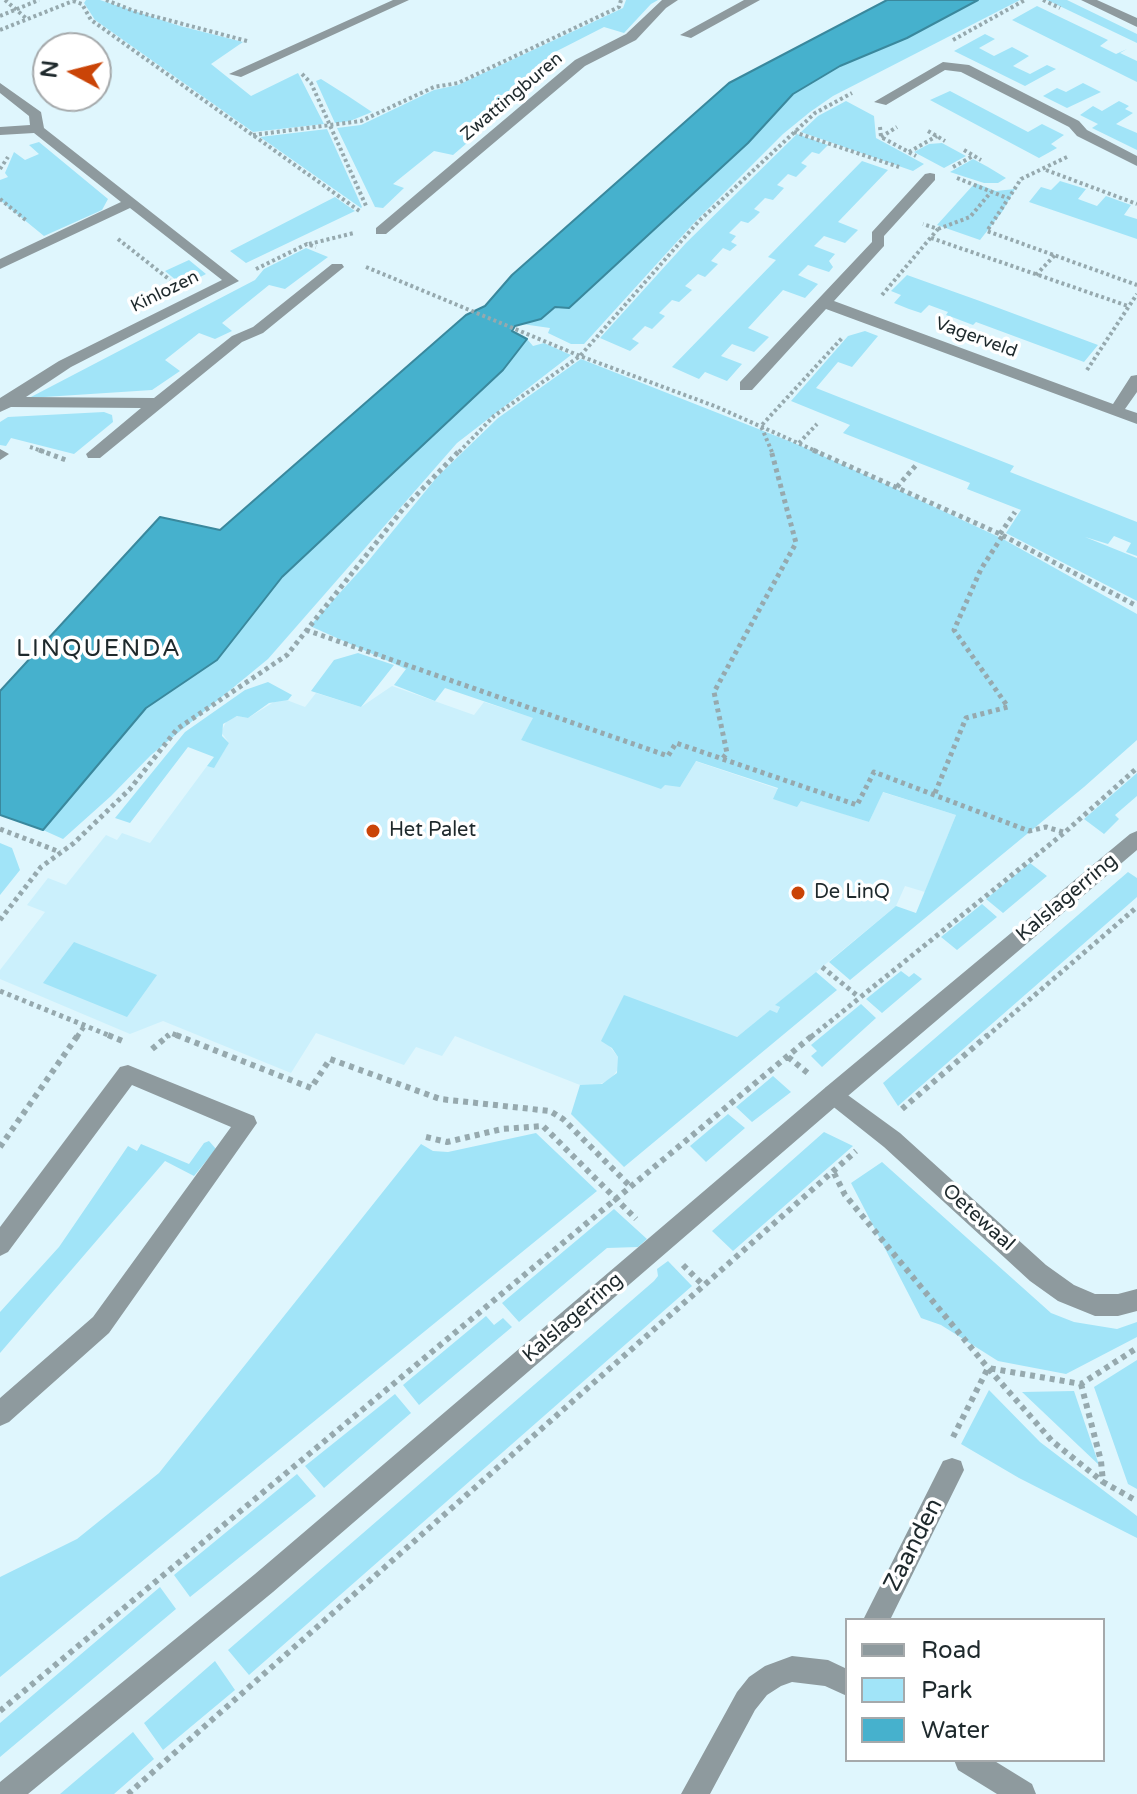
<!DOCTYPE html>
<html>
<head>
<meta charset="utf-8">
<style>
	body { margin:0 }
	#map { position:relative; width:1137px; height:1794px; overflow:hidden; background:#dff6fd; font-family:"Varela Round",sans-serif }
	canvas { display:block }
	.legend { position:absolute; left:845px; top:1618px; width:260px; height:144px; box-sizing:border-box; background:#fff; border:2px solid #a5a9ab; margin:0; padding:10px 14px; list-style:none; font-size:24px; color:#1e292c }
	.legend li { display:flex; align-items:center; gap:16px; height:40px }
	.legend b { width:40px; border:2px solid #a5a9ab }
	.north { position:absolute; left:32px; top:32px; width:80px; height:80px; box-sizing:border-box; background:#fff; border:2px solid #a5a9ab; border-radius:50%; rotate:277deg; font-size:22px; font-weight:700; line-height:32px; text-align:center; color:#1e292c }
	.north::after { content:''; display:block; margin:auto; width:28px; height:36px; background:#ca4407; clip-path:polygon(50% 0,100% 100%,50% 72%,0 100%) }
</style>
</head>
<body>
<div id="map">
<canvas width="1137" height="1794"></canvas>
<ul class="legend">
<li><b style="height:10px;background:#8e9a9e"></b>Road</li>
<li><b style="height:22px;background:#a1e4f8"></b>Park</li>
<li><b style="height:22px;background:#46b1cd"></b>Water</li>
</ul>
<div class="north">N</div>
</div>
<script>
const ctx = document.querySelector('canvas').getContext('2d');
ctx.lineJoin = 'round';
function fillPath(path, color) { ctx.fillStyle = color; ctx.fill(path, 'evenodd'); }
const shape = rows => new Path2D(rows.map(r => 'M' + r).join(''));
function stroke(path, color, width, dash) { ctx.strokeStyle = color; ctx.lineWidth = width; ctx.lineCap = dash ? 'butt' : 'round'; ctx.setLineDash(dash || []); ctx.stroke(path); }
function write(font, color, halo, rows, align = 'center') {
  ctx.font = font + ' "Varela Round",sans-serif'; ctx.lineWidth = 7; ctx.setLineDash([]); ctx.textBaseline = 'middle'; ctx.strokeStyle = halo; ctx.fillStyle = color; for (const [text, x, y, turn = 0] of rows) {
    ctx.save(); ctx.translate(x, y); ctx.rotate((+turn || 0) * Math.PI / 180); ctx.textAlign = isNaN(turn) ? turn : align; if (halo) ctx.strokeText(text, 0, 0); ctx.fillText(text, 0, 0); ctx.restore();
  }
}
fillPath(shape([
	[392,686,474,715,484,702,534,718,521,740,665,785,695,761,778,789,774,798,801,800,869,822,882,792,956,815,925,892,905,886,896,906,776,1005,780,1007,777,1013,769,1011,737,1037,607,1043,618,1057,618,1069,611,1079,596,1086,580,1085,455,1036,442,1056,416,1047,404,1065,316,1033,291,1073,163,1021,130,1034,0,979,0,970,45,912,27,905,48,878,66,885,106,835,117,840,122,833,150,843,207,766,214,767,229,743,221,732,227,720,238,716,248,718,277,700,284,699,305,707,316,693,361,707]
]), '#cbf0fc');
fillPath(shape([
	[86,0,100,0,180,26,243,42,211,64,251,96,298,73,324,124,253,132,95,20,84,3],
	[626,0,658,0,651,4,624,33,604,27,557,51,527,75,542,82,485,123,488,125,453,155,434,151,393,184,404,188,383,208,375,207,337,128,361,125,434,90,458,85,623,8],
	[978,0,1020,0,833,96,810,112,783,134,693,224,584,344,571,344,548,333,550,328,522,324,541,319,555,307,569,308,748,143,793,94,840,66,907,38],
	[1047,0,1067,0,1137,34,1137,43],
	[1037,6,1108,40,1100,46,1116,54,1127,49,1120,53,1137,61,1137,82,1012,20],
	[985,34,995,39,979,48,994,56,1012,47,1029,56,1013,66,1030,74,1047,65,1056,69,1025,86,954,51],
	[321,79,348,96,372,112,350,121,335,123,316,81],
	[1083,83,1101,92,1067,108,1043,96,1057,88,1066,92],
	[950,91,1028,132,1042,124,1064,135,1051,144,1057,148,1039,158,930,100],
	[846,101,874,116,876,138,924,164,913,171,801,132,818,116],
	[1119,101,1129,106,1125,109,1133,113,1116,124,1137,133,1137,150,1092,128,1098,124,1080,115,1093,106,1102,111],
	[327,129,362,207,361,208,260,137],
	[797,134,828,145,819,154,812,152,801,163,807,166,796,177,788,174,777,185,784,188,773,200,765,198,754,209,760,212,754,218,748,223,741,221,729,233,736,236,731,242,737,245,730,251,723,248,711,261,718,264,705,277,698,274,685,286,692,290,679,302,672,300,659,313,665,316,652,329,645,326,632,339,639,343,630,351,600,338,686,243],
	[39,142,108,199,102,210,44,236,0,200,0,180,8,177,5,173,14,152,25,160,39,154,29,145],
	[942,143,966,156,944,168,914,152,929,144],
	[973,159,988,167,1006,178,998,183,984,183,950,172],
	[862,161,888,170,838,222,858,230,845,243,824,236,814,246,835,254,829,261,833,267,829,272,808,265,798,275,818,284,805,298,783,290,748,328,769,337,754,352,732,344,721,356,742,364,727,381,705,372,699,379,672,367,776,260,768,257],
	[1060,181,1086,189,1078,199,1097,206,1106,196,1131,205,1124,215,1137,219,1137,239,1029,202,1041,187,1051,190],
	[975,183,996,191,1015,189,1002,212,980,240,937,225],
	[335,197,355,211,246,263,230,251],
	[306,248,328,257,285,289,269,285,222,323,232,331,215,339,199,333,165,360,180,371,152,390,29,398,255,280,264,269],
	[189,260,206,274,183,286,165,271],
	[907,275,977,300,1098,345,1084,362,976,322,973,325,952,317,946,315,948,312,929,305,921,313,909,309,894,303,901,295,891,291],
	[865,331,878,336,852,367,838,362,816,388,1014,466,1010,472,1137,522,1137,556,1126,552,1131,543,1114,536,1108,544,1085,537,1137,558,1137,601,1006,533,1021,510,967,489,970,483,843,433,850,425,791,401,848,336],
	[527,339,533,346,544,343,571,355,457,443,268,659,151,755,111,796,63,839,43,830,146,708,217,660,282,577,503,370],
	[581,359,799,445,896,489,1003,539,1137,614,1137,740,1084,787,850,980,829,962,896,906,916,913,956,815,883,792,869,822,801,801,797,807,773,799,778,788,696,761,680,787,665,785,661,789,521,740,533,718,445,688,435,701,394,685,406,669,310,626,365,565,437,477,498,418],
	[104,412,112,415,113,422,74,454,11,438,6,446,0,445,0,422,8,417],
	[358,653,394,665,361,707,311,691,334,660],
	[268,682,292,695,288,700,269,703,248,718,237,716,223,724,222,736,229,743,214,768,207,766,214,757,188,747,130,823,115,818,185,732,245,690],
	[1137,773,1137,796,1115,815,1119,819,1104,834,1084,819],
	[0,843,12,848,20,870,0,895],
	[1030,863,1047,876,1003,913,986,899],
	[1128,872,1137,878,1137,897,898,1106,883,1083],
	[982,904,997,917,957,950,941,937],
	[74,942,157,975,127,1017,43,983],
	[901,971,909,977,914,973,922,979,882,1013,866,999],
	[816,972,837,990,624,1167,571,1114,580,1085,602,1084,617,1073,618,1057,612,1048,601,1041,624,995,737,1037,770,1010,777,1013,780,1007,775,1005],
	[861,1004,876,1018,822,1067,811,1056,817,1051,811,1045],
	[773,1076,791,1092,752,1122,736,1107],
	[728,1114,745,1128,706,1162,690,1146],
	[824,1132,853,1146,733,1251,712,1231],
	[536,1133,597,1191,0,1677,0,1577,77,1539,159,1473,421,1144,433,1151,448,1152],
	[209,1141,216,1149,194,1176,165,1161,0,1353,0,1312,59,1247,128,1146,137,1151,141,1144,189,1164,204,1143],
	[882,1162,1051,1313,1074,1322,1117,1329,1137,1322,1137,1337,1066,1374,998,1361,941,1325,921,1318,851,1183],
	[614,1209,647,1239,638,1247,607,1248,519,1322,502,1303],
	[668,1261,692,1286,249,1675,228,1650,654,1281,658,1276,657,1269],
	[486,1316,494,1325,503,1318,512,1327,419,1405,403,1385],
	[1137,1360,1137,1489,1128,1484,1094,1387],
	[989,1390,1040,1442,1137,1516,1137,1538,1019,1478,961,1444],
	[1074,1391,1099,1465,1022,1392],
	[395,1394,411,1413,324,1488,305,1466],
	[297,1474,316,1496,190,1597,174,1575],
	[160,1587,176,1609,0,1757,0,1723],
	[215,1661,235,1690,163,1750,144,1723],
	[133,1732,154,1759,114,1794,60,1794]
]), '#a1e4f8');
const water = shape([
	[887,0,978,0,907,38,840,66,793,94,748,143,569,308,555,307,541,319,515,326,512,331,527,339,503,370,282,577,217,660,146,708,43,830,0,815,0,691,160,517,220,530,466,315,485,306,512,275,729,83,887,0]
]);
fillPath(water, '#46b1cd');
stroke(water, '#3a889d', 2);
stroke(shape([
	[5,0,27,19],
	[106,0,134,11,247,41],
	[1043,0,1060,8],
	[73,1,82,4,91,20,361,212],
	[0,16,39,0],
	[0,30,73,1],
	[953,40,1025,0],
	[302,74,311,83,367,208],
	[880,127,881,137,916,156],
	[928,131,945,141],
	[794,132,899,167],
	[253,135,361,121,434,87,458,83,619,7,621,0],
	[881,137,897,127],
	[964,150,981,160],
	[909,152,937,136],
	[1067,157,1021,179,987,231,1137,285],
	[953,167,973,156],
	[0,169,8,157],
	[1046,170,1137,204],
	[957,178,1007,198],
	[0,199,27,221],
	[938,229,970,217,991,192],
	[931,238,1128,306],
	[118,239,170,280],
	[309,244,354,233],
	[366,267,580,356,717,407,818,452],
	[256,269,307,244,316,247],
	[1036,275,1055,255],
	[882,295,938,229,923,224],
	[1087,370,1137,294],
	[799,443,817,424],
	[30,447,45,452],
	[459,452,494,416,580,356,699,221,815,113,852,93],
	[772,452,761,426,842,338]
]), '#96a9ae', 4, [3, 3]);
stroke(shape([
	[39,450,66,460],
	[813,450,1000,534,1137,606],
	[897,487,917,464],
	[1000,534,1015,512],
	[306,630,668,756,676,743,857,805,874,772,1029,831,1046,827,1063,832],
	[723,758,727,753,714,692,796,543,771,450],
	[935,793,966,718,1008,707,954,630,981,569,1003,535],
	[0,829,60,852],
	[0,920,41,867,74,843,130,789,177,729,287,655,403,509,460,450],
	[822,967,859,997],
	[0,991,113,1037],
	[77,1037,85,1025],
	[166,1037,171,1033,181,1037],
	[811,1037,1064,833,1137,768],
	[986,1037,1137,907]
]), '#96a9ae', 5, [4, 4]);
stroke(shape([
	[108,1035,125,1042],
	[176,1035,311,1088,330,1059,440,1099,550,1111,563,1119,630,1186],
	[152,1049,169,1035],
	[788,1057,809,1074],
	[902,1109,988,1035],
	[426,1137,447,1142,502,1129,543,1126,636,1219],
	[0,1147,78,1035],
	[834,1173,845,1195,988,1368,1052,1441,1103,1482],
	[683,1265,704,1286],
	[1081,1384,1101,1461,1103,1482,1137,1501],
	[953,1437,988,1368,1081,1384,1137,1348],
	[0,1711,813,1035],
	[128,1794,856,1151]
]), '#96a9ae', 6, [5, 5]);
fillPath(shape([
	[393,0,409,0,241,77,229,74,393,0],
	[662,0,678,0,666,8,636,40,585,66,386,234,376,234,376,228,575,60,626,34,662,0],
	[744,0,760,0,691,38,680,35,744,0],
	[943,62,969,65,1079,121,1087,130,1137,156,1137,166,1077,136,1069,127,961,72,945,70,886,105,874,102,943,62],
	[0,83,41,112,44,128,239,281,71,367,26,397,154,398,232,336,253,327,332,264,342,264,344,267,263,333,242,342,100,458,88,458,86,454,141,408,11,407,0,412,0,398,59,361,222,280,130,208,0,269,0,259,121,202,34,133,0,135,0,127,30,125,29,116,0,93,0,83],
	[930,173,935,174,935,180,884,236,884,246,834,301,1113,404,1131,376,1137,375,1137,392,1125,409,1137,413,1137,424,826,309,752,390,740,390,740,382,872,242,872,232,925,174,930,173],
	[0,449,9,454,0,460,0,449],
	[128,1065,254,1116,257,1123,109,1333,9,1422,0,1426,0,1398,93,1317,231,1127,132,1085,8,1252,0,1256,0,1227,120,1067,128,1065],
	[834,1085,900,1133,1046,1265,1074,1285,1095,1294,1118,1294,1137,1289,1137,1311,1118,1316,1095,1316,1058,1301,1030,1281,884,1147,826,1101,823,1094,826,1087,834,1085],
	[952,1458,961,1461,964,1470,890,1620,863,1620,943,1461,952,1458],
	[792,1656,828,1660,847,1669,847,1696,825,1686,792,1682,781,1686,767,1695,755,1710,710,1794,681,1794,737,1692,749,1677,765,1666,792,1656],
	[954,1760,993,1760,1032,1784,1036,1794,997,1794,958,1770,954,1760]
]), '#8e9a9e');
fillPath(shape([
	[1081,0,1097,0,1137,18,1137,27,1081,0],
	[1137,831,1137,850,842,1101,273,1592,28,1794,0,1794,0,1782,255,1574,826,1087,1130,834,1137,831]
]), '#8e9a9e');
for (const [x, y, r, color] of [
	[373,831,8,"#ca4407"],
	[798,893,8,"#ca4407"]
]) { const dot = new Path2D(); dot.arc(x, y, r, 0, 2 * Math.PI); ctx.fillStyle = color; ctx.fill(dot); stroke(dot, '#fff', 3); }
write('18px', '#1e292c', '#fff', [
	["Zwattingburen",512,97,-40],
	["Kinlozen",165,292,-26],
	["Vagerveld",976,338,20]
]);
write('20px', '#1e292c', '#fff', [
	["Het Palet",389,831],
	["De LinQ",814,893]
], 'left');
write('20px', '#1e292c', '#fff', [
	["Kalslagerring",1067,898,-40],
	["Oetewaal",978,1218,42],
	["Kalslagerring",573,1318,-41]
]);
ctx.letterSpacing = '2px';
write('24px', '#1e292c', '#fff', [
	["LINQUENDA",99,650]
]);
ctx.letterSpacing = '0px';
write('24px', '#1e292c', '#fff', [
	["Zaanden",914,1545,-63]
]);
</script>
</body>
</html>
